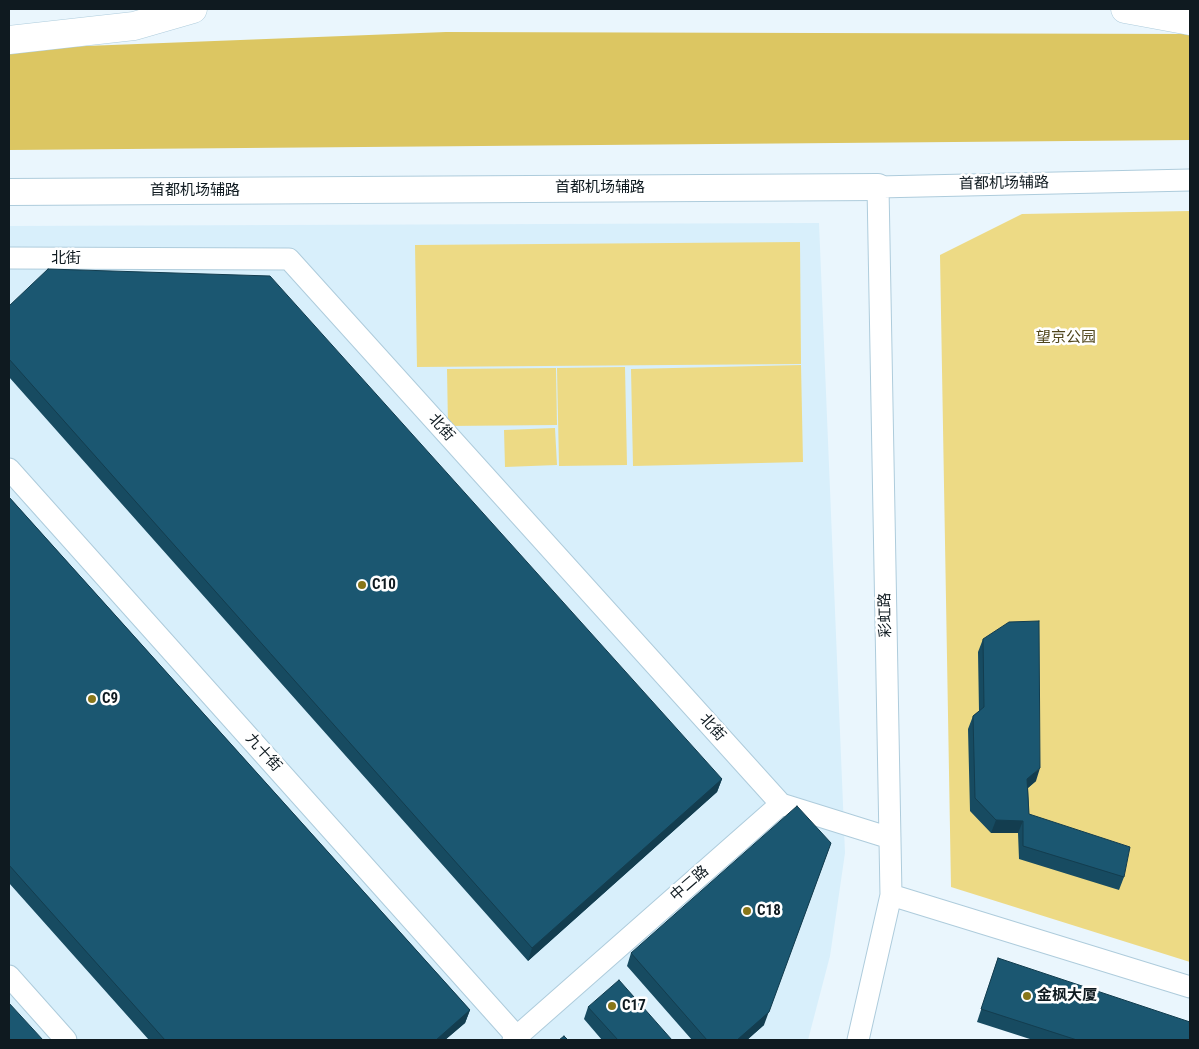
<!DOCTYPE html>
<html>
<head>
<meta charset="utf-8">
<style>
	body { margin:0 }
	#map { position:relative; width:1199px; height:1049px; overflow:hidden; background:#eaf6fd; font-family:"Roboto Condensed",sans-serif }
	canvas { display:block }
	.frame { position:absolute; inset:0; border:10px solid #0f1a20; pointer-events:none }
</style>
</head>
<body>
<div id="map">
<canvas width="1199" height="1049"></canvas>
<div class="frame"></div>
</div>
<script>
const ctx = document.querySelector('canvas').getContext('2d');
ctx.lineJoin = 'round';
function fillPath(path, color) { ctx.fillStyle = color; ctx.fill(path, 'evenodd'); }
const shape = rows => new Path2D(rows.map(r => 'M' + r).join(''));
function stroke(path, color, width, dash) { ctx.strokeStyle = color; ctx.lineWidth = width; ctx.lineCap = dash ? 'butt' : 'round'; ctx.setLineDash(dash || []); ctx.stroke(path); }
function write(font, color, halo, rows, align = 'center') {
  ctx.font = font + ' "Roboto Condensed","Noto Sans SC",sans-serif'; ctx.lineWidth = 5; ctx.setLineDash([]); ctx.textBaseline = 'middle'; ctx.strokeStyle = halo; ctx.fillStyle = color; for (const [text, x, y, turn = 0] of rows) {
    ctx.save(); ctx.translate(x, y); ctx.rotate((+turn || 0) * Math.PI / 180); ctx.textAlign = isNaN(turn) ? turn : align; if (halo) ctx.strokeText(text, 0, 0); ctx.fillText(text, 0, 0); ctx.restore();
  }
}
fillPath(shape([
	[819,223,845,853,830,956,808,1040,9,1040,9,226]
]), '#d8effb');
fillPath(shape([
	[1190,211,1190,962,951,887,940,255,1022,214],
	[800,242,801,364,417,367,415,245],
	[801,365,803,462,633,466,631,369],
	[625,367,627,465,559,466,557,368],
	[556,368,557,425,448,426,447,369],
	[555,428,557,465,505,467,504,430]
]), '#edda85');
fillPath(shape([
	[446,32,1190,34,1190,140,9,150,9,49]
]), '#dcc662');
const minor = shape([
	[9,258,289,259,781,804],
	[9,469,517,1037],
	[891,895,1190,987],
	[9,976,66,1040],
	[513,1040,781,804,890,838],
	[858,1040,891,895,878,187,1190,180]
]);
const major = shape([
	[9,192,878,187]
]);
const highway = shape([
	[1125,9,1190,21],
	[9,40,134,26,193,9]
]);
stroke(minor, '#aeccdc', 23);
stroke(major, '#aeccdc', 28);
stroke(highway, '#aeccdc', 29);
stroke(minor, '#fff', 21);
stroke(major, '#fff', 26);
stroke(highway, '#fff', 28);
fillPath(shape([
	[9,306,722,779,717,792,528,961,9,377],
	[9,497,470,1010,465,1023,445,1040,149,1040,9,883],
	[983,639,1036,781,1028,788,1029,814,1124,877,1119,890,1019,859,1018,833,991,833,970,811,968,729,973,716,979,711,978,652],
	[631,953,764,1025,747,1040,692,1040,627,966],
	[998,958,1190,1040,1033,1040,977,1022],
	[588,1007,672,1040,602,1040,584,1019]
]), '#174b61');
fillPath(shape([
	[1040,768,1036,781,1023,792,1027,779],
	[722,779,717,792,528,961,532,948],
	[996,820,1023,821,1018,833,991,833],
	[831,843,764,1025,747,1040,737,1040],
	[470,1010,465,1023,445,1040,436,1040]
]), '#133d4f');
const building = shape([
	[48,269,270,276,722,779,532,948,9,359,9,306,48,269],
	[9,497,470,1010,436,1040,165,1040,9,865,9,497],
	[1039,621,1040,768,1027,779,1029,814,1130,847,1124,877,1023,846,1023,821,996,820,975,798,973,716,984,707,983,639,1009,622,1039,621],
	[797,806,831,843,769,1012,737,1040,707,1040,631,953,797,806],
	[998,958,1190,1022,1190,1040,1077,1040,981,1009,998,958],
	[619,980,672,1040,618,1040,588,1007,619,980],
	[9,1003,43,1040,9,1040,9,1003],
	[564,1036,568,1040,559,1040,564,1036]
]);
fillPath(building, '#1b5771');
stroke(building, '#133d4f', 1);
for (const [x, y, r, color] of [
	[362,585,5,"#887619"],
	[92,699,5,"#887619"],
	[747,911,5,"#887619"],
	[1027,996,5,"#887619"],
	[612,1006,5,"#887619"]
]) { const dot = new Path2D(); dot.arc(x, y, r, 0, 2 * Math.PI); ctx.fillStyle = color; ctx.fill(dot); stroke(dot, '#fff', 2); }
write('15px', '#0f1a20', '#fff', [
	["首都机场辅路",1004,184,-1],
	["首都机场辅路",600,188],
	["首都机场辅路",195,191],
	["北街",66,259],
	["北街",441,428,48],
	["彩虹路",886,615,-91],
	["北街",712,728,48],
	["九十街",263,753,48],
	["中二路",690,884,-41]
]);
write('15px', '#4f451b', '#fff', [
	["望京公园",1066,338]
]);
write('bold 15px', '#0f1a20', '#fff', [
	["C10",372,585],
	["C9",102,699],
	["C18",757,911],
	["金枫大厦",1037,996],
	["C17",622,1006]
], 'left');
</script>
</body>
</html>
